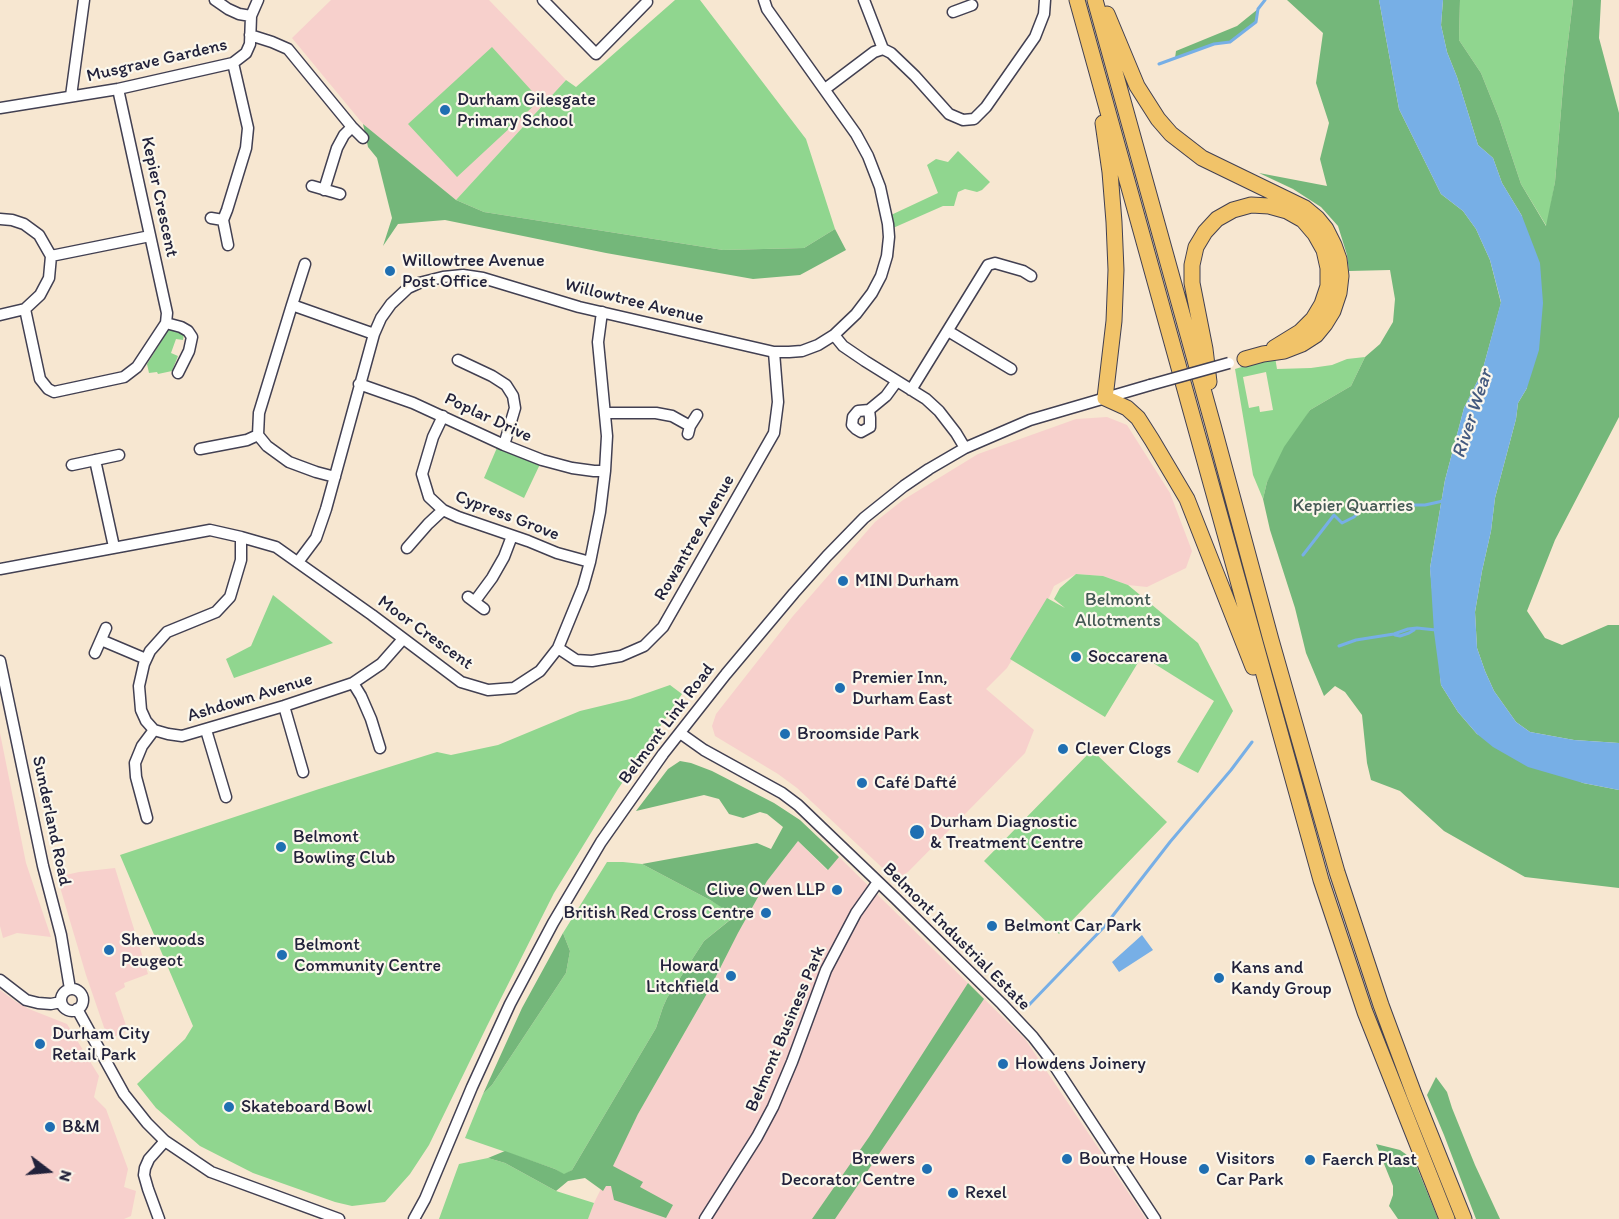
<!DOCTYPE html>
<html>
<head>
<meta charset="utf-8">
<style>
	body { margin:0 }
	#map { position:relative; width:1619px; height:1219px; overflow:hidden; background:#f7e7d1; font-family:Itim,sans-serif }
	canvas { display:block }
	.north { position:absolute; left:18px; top:1141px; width:60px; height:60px; -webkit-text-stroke:4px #fbf7ec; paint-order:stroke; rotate:106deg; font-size:16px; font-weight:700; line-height:24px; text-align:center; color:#22223b }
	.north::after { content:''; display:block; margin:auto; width:21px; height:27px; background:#22223b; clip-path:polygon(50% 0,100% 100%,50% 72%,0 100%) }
</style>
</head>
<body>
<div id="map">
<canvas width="1619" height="1219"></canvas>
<div class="north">N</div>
</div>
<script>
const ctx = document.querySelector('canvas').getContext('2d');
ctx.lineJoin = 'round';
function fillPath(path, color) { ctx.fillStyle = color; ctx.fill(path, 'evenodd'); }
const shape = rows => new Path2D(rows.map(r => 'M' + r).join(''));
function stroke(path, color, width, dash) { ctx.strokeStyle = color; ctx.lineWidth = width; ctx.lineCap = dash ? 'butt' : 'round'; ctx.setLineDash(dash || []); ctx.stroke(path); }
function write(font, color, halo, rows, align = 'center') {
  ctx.font = font + ' Itim,sans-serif'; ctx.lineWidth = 4.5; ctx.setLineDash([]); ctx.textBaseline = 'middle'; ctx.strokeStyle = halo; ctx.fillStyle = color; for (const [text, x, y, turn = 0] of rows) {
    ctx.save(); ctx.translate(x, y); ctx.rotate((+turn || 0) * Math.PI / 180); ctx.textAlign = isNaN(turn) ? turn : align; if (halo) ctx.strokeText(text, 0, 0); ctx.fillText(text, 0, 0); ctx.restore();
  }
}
fillPath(shape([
	[331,0,489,0,566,80,456,200,363,124,292,38],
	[1107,417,1127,425,1170,493,1192,551,1186,568,1147,587,1128,585,1103,576,1076,574,1054,586,1048,600,1007,668,986,689,1034,730,1025,753,908,872,901,876,890,875,797,788,778,774,715,736,712,726,716,714,793,616,875,522,903,500,978,454,1076,419],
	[0,733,26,863,51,937,17,933,3,938,0,926],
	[798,841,827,870,839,857,1025,1039,1146,1219,588,1219,594,1203,638,1114,709,990,738,933,767,881],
	[115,868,148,974,124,983,125,987,115,993,128,1031,108,1039,86,975,57,877,79,872],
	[0,990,15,1001,29,1009,67,1024,99,1076,94,1097,106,1109,128,1169,124,1187,136,1191,131,1216,124,1219,0,1219]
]), '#f7d0cc');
fillPath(shape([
	[675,0,700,0,806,139,835,229,804,248,723,250,484,212,456,200,566,80,576,87],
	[1460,0,1573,0,1564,75,1555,182,1547,227,1521,184,1499,118,1481,73,1459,40],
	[492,47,540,100,457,177,408,124],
	[958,151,990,182,982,190,977,192,965,189,958,192,954,206,943,206,893,228,891,215,938,193,927,165,936,159,948,162],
	[169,329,181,330,184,334,183,340,176,339,171,353,178,356,172,371,158,374,157,372,149,373,147,364],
	[1275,357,1277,369,1311,368,1332,365,1347,359,1365,357,1351,386,1310,410,1267,482,1263,499,1253,475,1235,369],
	[1266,372,1273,410,1260,412,1259,406,1249,408,1243,377],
	[499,443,542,460,524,498,484,478],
	[1076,574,1103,576,1128,585,1198,643,1233,711,1198,773,1177,762,1214,701,1142,656,1105,717,1010,659,1047,598,1065,608,1054,599,1060,588],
	[273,595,333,643,234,678,226,659,251,646],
	[670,685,682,694,618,789,554,893,487,1026,429,1145,410,1174,385,1202,352,1206,335,1202,253,1173,200,1146,156,1108,137,1084,185,1039,193,1026,120,855,319,789,437,752,451,755,498,745,580,711,630,699],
	[1092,750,1167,822,1059,934,984,861],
	[607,862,623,862,642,864,710,900,736,915,704,941,667,998,663,1007,656,1028,572,1170,564,1175,555,1169,465,1138,483,1094,492,1085,566,973,570,951,563,933],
	[488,1158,505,1163,556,1191,594,1203,588,1219,439,1219,459,1164]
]), '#90d68f');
fillPath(shape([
	[1287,0,1379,0,1399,109,1441,194,1463,211,1476,229,1490,260,1501,303,1482,372,1464,408,1445,480,1430,568,1441,685,1458,712,1477,734,1583,783,1619,790,1619,888,1525,877,1444,831,1400,791,1371,780,1367,763,1362,715,1345,692,1335,686,1324,696,1306,653,1295,608,1270,530,1263,499,1267,482,1284,447,1310,410,1351,386,1365,357,1380,344,1393,322,1395,299,1390,270,1349,271,1347,255,1338,226,1321,207,1293,189,1259,173,1327,186,1320,159,1329,123,1316,83,1323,33],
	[1443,0,1460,0,1459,40,1481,73,1499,118,1521,184,1546,226,1555,182,1564,75,1573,0,1601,0,1599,38,1619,113,1619,417,1555,540,1527,611,1545,638,1562,645,1608,625,1619,625,1619,743,1574,740,1530,732,1516,722,1494,691,1485,671,1477,648,1475,612,1482,571,1491,531,1495,498,1516,419,1518,403,1527,388,1522,216,1502,183,1493,158,1478,145,1457,77,1447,52,1441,25],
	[1258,9,1256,22,1230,42,1214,44,1175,58,1176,51,1237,26],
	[363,124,456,200,484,212,723,250,804,248,835,229,846,250,800,275,753,279,606,253,445,220,398,224,383,246,392,218,377,158,368,147],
	[680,761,691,763,712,771,774,803,800,820,839,857,828,870,798,841,767,881,738,933,709,990,638,1114,613,1166,643,1182,640,1187,673,1205,666,1218,614,1200,611,1186,606,1186,603,1191,585,1178,568,1181,556,1191,505,1163,488,1158,505,1151,555,1169,564,1174,572,1170,656,1028,663,1007,667,998,704,941,735,916,710,900,642,864,757,843,771,849,783,827,767,814,760,812,743,818,729,814,719,799,704,795,636,811,668,769],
	[563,933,570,951,566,973,492,1085,483,1094,522,1008],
	[968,983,984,999,835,1219,812,1219,869,1137],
	[1436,1077,1447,1092,1452,1108,1475,1165,1500,1219,1476,1219,1444,1135,1427,1095],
	[1376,1144,1400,1150,1414,1160,1438,1219,1398,1219,1389,1206,1393,1195,1393,1186]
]), '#74b77a');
fillPath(shape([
	[1379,0,1443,0,1441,25,1447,52,1457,77,1478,145,1493,158,1502,183,1522,216,1540,263,1543,303,1539,350,1527,388,1518,403,1516,419,1495,498,1491,531,1482,571,1475,612,1477,648,1485,671,1494,691,1516,722,1530,732,1574,740,1619,743,1619,790,1583,783,1528,767,1493,747,1477,734,1458,712,1441,685,1434,632,1430,568,1445,480,1464,408,1482,372,1501,302,1490,260,1476,229,1463,211,1441,194,1399,109],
	[1142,935,1153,950,1119,972,1112,962]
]), '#77afe6');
stroke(shape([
	[1159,64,1214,44,1230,42,1256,22,1258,9,1265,0],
	[1383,505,1425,505,1443,501],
	[1303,555,1334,515,1342,523,1354,517,1361,510,1366,508],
	[1395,635,1400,636,1409,633,1414,630],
	[1339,646,1356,640,1394,634,1408,629,1417,628,1436,630],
	[1028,1006,1104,927,1170,842,1231,770,1252,742]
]), '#77afe6', 3);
const minor = shape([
	[215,0,228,9,239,14,251,16],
	[543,0,596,54,647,2],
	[864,0,883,49],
	[953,12,972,5],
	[250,35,272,42,288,49,352,127,363,138],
	[825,89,874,52,883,49,891,53,915,76,949,114,963,120,974,119,986,107,1035,37,1044,14,1045,0],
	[71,96,84,0],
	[0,108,118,89,233,63,246,53,250,44,251,16,258,0],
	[312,186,340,194],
	[324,190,337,148,344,135,352,127],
	[211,218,223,220,227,210,246,148,248,128,233,63],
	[0,219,12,220,24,224,39,235,51,256,49,278,40,295,25,309,0,315],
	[223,220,228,245],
	[51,256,150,236],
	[292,305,305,264],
	[25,309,40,379,48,389,54,392,124,377,137,367,166,323,167,313,118,89],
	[166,323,181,327,188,331,192,337,189,351,178,373],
	[948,331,1011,369],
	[834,335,843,346,865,361,926,399,939,411,956,433,965,448],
	[458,360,492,376,506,385,513,396,515,408,504,445],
	[359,384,413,403,504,445,542,460,572,468,594,471,605,471],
	[911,390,988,265,995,263,1023,271,1031,276],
	[869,410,870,418,870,427,861,432,856,429,852,425,853,417,858,411,869,410,886,396,897,381],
	[606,413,656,413,672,416,690,426],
	[443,416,433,437,422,474,429,497,443,510,458,517,528,541,557,553,590,562],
	[688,434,690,426,697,415],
	[200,449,247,440,258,435],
	[95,460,114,547],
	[72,465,119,455],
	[335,477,316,472,289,462,267,446,258,435,259,413,292,305,374,334],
	[241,537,241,560,230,597,216,612,167,632,150,651,144,664,139,686,141,710,146,721,154,730,168,734,182,736,284,706,353,683,381,664,403,639],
	[407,548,428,524,443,510],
	[298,562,316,538,326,509,374,334,381,318,391,304,408,288,419,283,443,277,463,275,483,278,579,307,774,352,789,352,802,351,818,345,834,335,856,314,872,293,881,276,887,256,889,237,888,224,880,187,868,156,856,134,767,9,764,0],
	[0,569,210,530,241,537,276,547,372,615,461,682,488,690,514,688,540,671,558,648,583,587,590,562,600,512,605,471,607,436,598,342,602,312],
	[468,597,484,609],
	[475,601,492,578,504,557,512,536],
	[101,640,146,659],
	[558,648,576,660,592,661,621,656,644,646,663,627,774,433,778,402,774,352],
	[95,653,106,628],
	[0,661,43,866,61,935,70,989],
	[353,683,361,696,371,719,380,748],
	[284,706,303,772],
	[206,730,226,797],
	[680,733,704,750,782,793,798,805,895,898,1002,1004,1033,1037,1050,1059,1155,1219],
	[147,818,136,777,135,763,142,746,154,730],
	[0,980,26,1000,38,1003,51,1004,61,1002],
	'61 1000a11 11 0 1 1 22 0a11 11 0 1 1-22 0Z',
	[77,1009,124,1094,147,1123,165,1141,211,1172,339,1219],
	[159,1219,148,1189,144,1175,145,1168,149,1159,165,1141],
	[414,1219,425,1199,472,1087,510,1004,553,923,601,842,663,754,726,674,794,593,827,556,864,518,904,486,929,469,965,448,1030,420,1150,385],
	[705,1219,757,1137,773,1107,792,1062,826,970,856,913,878,882]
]);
const highway = shape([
	[1077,0,1321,880,1365,1012,1447,1219],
	[1095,0,1213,425,1271,640,1337,872,1381,1005,1414,1094,1464,1219],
	[1107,14,1137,86,1158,119,1171,134,1202,158,1305,208,1317,218,1326,229,1334,245,1339,259,1341,276,1339,293,1333,311,1325,324,1316,335,1302,344,1284,351,1263,354,1245,359],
	[1103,123,1110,172,1114,222,1116,270,1114,321,1105,398,1127,408,1138,418,1152,440,1187,499,1253,667],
	[1209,382,1205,349,1192,283,1192,265,1196,247,1205,232,1217,219,1233,210,1251,205,1269,206,1287,211,1303,220,1315,234,1324,250,1328,268,1328,286,1322,304,1313,319,1300,332,1274,348]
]);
stroke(minor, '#424052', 13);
stroke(highway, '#424052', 17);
stroke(minor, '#fff', 10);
stroke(highway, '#f1c369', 15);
const minorBridge = shape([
	[1150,385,1229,363]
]);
stroke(minorBridge, '#424052', 13, []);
stroke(minorBridge, '#fff', 10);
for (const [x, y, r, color] of [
	[445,110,6,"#1f6fb2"],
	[390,271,6,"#1f6fb2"],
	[843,581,6,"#1f6fb2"],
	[1076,657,6,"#1f6fb2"],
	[840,688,6,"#1f6fb2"],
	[785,734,6,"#1f6fb2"],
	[1063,749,6,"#1f6fb2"],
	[862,783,6,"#1f6fb2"],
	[917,832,8,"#1f6fb2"],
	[281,847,6,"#1f6fb2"],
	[837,890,6,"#1f6fb2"],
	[766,913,6,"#1f6fb2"],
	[992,926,6,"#1f6fb2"],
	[109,950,6,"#1f6fb2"],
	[282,955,6,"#1f6fb2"],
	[731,976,6,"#1f6fb2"],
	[1219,978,6,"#1f6fb2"],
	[40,1044,6,"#1f6fb2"],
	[1003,1064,6,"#1f6fb2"],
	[229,1107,6,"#1f6fb2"],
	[50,1127,6,"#1f6fb2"],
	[1067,1159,6,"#1f6fb2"],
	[1310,1160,6,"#1f6fb2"],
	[927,1169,6,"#1f6fb2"],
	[1204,1169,6,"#1f6fb2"],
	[953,1193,6,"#1f6fb2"]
]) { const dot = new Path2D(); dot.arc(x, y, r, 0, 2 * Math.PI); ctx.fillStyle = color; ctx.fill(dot); stroke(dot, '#fbf7ec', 2); }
write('18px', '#22223b', '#fbf7ec', [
	["Musgrave Gardens",157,61,-13],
	["Kepier Crescent",159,197,78],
	["Willowtree Avenue",634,302,14],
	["Poplar Drive",488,418,25],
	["Cypress Grove",507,516,21],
	["Rowantree Avenue",695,538,-60],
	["Moor Crescent",425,633,36],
	["Ashdown Avenue",250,698,-17],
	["Belmont Link Road",667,724,-53],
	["Sunderland Road",51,821,78],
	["Belmont Industrial Estate",956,937,45],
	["Belmont Business Park",786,1029,-67]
]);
write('18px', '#22223b', '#fbf7ec', [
	["Durham Gilesgate",457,100],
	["Primary School",457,121],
	["Willowtree Avenue",402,261],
	["Post Office",402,282],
	["MINI Durham",855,581],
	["Soccarena",1088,657],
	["Premier Inn,",852,678],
	["Durham East",852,699],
	["Broomside Park",797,734],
	["Clever Clogs",1075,749],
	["Café Dafté",874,783],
	["Durham Diagnostic",930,822],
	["& Treatment Centre",930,843],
	["Belmont",293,837],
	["Bowling Club",293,858],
	["Clive Owen LLP",825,890,"right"],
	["British Red Cross Centre",754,913,"right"],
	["Belmont Car Park",1004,926],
	["Sherwoods",121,940],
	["Peugeot",121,961],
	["Belmont",294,945],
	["Community Centre",294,966],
	["Howard",719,966,"right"],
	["Litchfield",719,987,"right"],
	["Kans and",1231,968],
	["Kandy Group",1231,989],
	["Durham City",52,1034],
	["Retail Park",52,1055],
	["Howdens Joinery",1015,1064],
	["Skateboard Bowl",241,1107],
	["B&M",62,1127],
	["Brewers",915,1159,"right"],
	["Decorator Centre",915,1180,"right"],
	["Bourne House",1079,1159],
	["Visitors",1216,1159],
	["Car Park",1216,1180],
	["Faerch Plast",1322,1160],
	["Rexel",965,1193]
], 'left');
write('18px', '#435854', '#fbf7ec', [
	["Kepier Quarries",1353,506],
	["Belmont",1118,600],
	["Allotments",1118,621]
]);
write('italic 20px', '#445a7f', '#fbf7ec', [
	["River Wear",1473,414,-72]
]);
</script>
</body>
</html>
